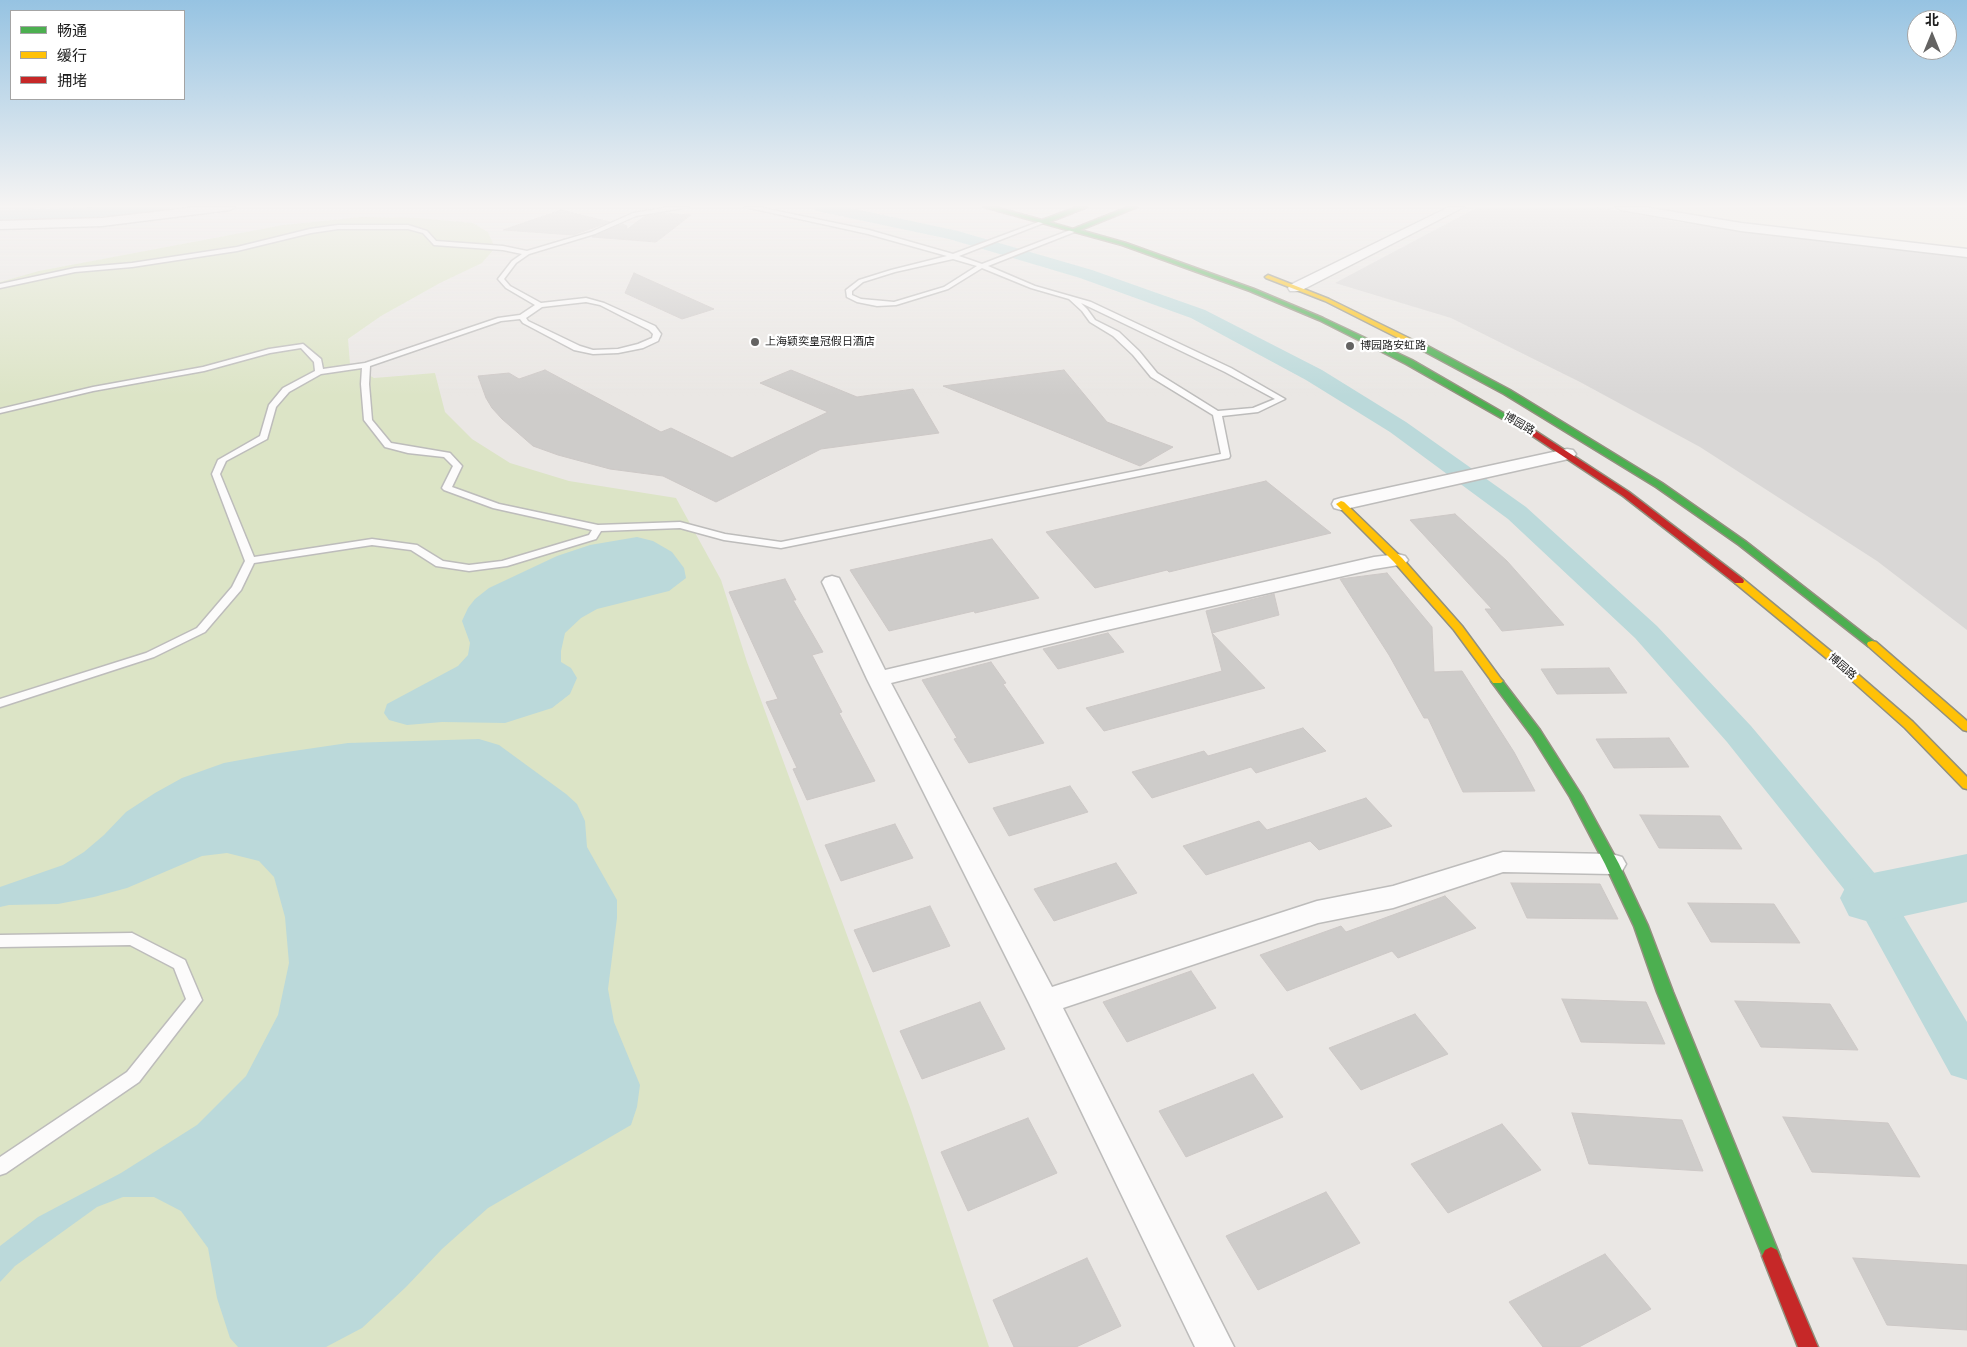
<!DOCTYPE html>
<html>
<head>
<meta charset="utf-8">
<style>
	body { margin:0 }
	#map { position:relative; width:1967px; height:1347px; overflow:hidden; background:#eae7e4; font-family:"Sofia Sans Condensed","Noto Sans SC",sans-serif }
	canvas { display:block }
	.legend { position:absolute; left:10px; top:10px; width:175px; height:90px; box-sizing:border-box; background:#fff; border:1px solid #a4a4a4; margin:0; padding:6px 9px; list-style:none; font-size:15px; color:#1c1c1c }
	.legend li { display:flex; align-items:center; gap:10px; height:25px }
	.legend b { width:25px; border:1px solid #a4a4a4 }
	.north { position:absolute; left:1907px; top:10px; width:50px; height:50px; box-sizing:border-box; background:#fff; border:1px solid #a4a4a4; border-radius:50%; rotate:0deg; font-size:14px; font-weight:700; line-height:20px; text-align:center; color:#1c1c1c }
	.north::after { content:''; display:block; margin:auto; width:18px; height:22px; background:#646362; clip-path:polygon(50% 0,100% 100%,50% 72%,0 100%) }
</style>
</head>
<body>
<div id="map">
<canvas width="1967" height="1347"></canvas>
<ul class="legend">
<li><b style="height:6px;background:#4caf50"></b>畅通</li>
<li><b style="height:6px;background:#ffc107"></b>缓行</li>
<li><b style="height:6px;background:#c62828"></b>拥堵</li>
</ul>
<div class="north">北</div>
</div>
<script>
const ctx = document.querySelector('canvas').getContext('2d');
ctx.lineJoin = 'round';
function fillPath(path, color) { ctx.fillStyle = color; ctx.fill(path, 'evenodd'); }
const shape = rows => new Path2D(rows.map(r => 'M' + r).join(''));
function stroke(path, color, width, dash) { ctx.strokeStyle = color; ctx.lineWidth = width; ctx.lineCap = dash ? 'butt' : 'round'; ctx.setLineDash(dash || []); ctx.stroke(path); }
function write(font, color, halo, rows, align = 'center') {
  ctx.font = font + ' "Sofia Sans Condensed","Noto Sans SC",sans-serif'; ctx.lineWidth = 4.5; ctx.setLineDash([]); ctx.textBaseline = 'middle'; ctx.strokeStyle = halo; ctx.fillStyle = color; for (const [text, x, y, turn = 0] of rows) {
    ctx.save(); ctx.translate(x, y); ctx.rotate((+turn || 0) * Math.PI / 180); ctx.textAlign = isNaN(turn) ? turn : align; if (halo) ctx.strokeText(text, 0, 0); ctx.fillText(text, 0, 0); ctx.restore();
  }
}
fillPath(shape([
	[1478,207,1597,207,1679,222,1967,258,1967,630,1877,561,1700,447,1580,382,1451,318,1335,283]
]), '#d9d7d6');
fillPath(shape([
	[1644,207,1967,207,1967,249,1826,235]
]), '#f3efe0');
fillPath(shape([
	[361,217,418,218,473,223,488,232,495,248,482,263,440,283,381,316,348,339,350,364,374,378,435,373,445,412,472,439,510,463,569,481,676,498,721,580,747,662,911,1110,989,1347,0,1347,0,282,39,271,283,225]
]), '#dce4c6');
fillPath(shape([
	[637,537,653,541,672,552,684,568,686,578,669,591,597,609,581,618,565,633,561,651,561,662,571,668,577,678,570,694,552,708,505,723,442,722,407,725,389,720,384,713,387,704,458,666,468,655,470,643,462,621,468,608,475,599,489,588,557,556,590,545],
	[479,739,499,745,566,794,577,804,585,821,587,847,617,900,617,918,608,989,614,1022,640,1085,637,1107,631,1125,488,1208,442,1249,406,1287,362,1328,326,1347,238,1347,230,1338,217,1298,208,1248,181,1211,154,1197,123,1197,97,1207,15,1266,0,1282,0,1246,38,1217,121,1173,197,1125,246,1076,278,1015,289,963,285,917,274,877,259,861,227,853,202,856,127,888,94,897,58,904,9,905,0,907,0,887,63,865,84,852,104,835,126,812,155,793,182,778,224,763,273,754,348,743]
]), '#bbd9da');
fillPath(shape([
	[95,207,171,207,169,210,163,212,85,218,0,220,0,210,95,207],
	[813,207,846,207,958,231,1092,270,1205,310,1322,370,1406,422,1526,507,1657,626,1751,726,1887,888,1967,1022,1967,1080,1951,1075,1859,908,1727,742,1635,638,1508,519,1390,432,1306,380,1191,318,1080,278,949,239,821,212,815,210,813,207]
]), '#bbd9da');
fillPath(shape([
	[1967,854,1967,902,1873,923,1849,916,1840,898,1849,880,1873,873,1967,854]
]), '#bbd9da');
const building = shape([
	[561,210,610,222,573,235,503,230,561,210],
	[664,213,691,215,656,242,592,237,622,224,627,226,626,230,645,216,664,213],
	[634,273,714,309,682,319,625,293,634,273],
	[545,370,661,432,671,428,732,458,828,412,760,383,791,370,857,397,913,389,939,433,821,449,716,502,663,476,610,469,558,455,533,446,502,419,492,408,486,398,478,376,509,373,519,379,545,370],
	[1064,370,1107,422,1173,447,1140,466,943,386,1064,370],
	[1266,481,1331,533,1169,572,1167,570,1095,588,1046,532,1266,481],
	[1455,514,1507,561,1564,625,1502,631,1485,609,1492,609,1410,520,1455,514],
	[992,539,1039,598,975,613,974,611,889,631,850,570,992,539],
	[1387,573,1432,627,1434,672,1462,671,1514,752,1535,791,1463,792,1428,718,1424,718,1389,655,1340,579,1387,573],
	[785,579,796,600,793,600,823,652,812,655,842,712,839,713,875,781,807,800,793,769,797,768,766,702,778,699,729,592,785,579],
	[1274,594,1279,615,1212,633,1206,611,1274,594],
	[1108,633,1124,652,1058,669,1043,649,1108,633],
	[1212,633,1265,688,1104,731,1086,708,1222,671,1212,633],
	[991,662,1006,683,1003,684,1044,743,969,763,954,739,957,738,922,680,991,662],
	[1609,668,1627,693,1557,694,1541,669,1609,668],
	[1303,728,1326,751,1256,773,1251,767,1152,798,1132,772,1204,751,1208,756,1303,728],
	[1669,738,1689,767,1614,768,1596,739,1669,738],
	[1070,786,1088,812,1009,836,993,808,1070,786],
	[1366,798,1392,826,1319,850,1310,841,1206,875,1183,846,1259,821,1267,830,1366,798],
	[1640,815,1720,816,1742,849,1659,848,1640,815],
	[895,824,913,858,841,881,825,845,895,824],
	[1116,863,1137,893,1054,921,1034,889,1116,863],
	[1511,883,1600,884,1618,919,1527,918,1511,883],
	[1445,896,1476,928,1398,958,1392,951,1287,991,1260,955,1341,926,1346,932,1445,896],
	[1688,903,1774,904,1800,943,1711,942,1688,903],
	[930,906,950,946,873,972,854,930,930,906],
	[1191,971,1216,1008,1127,1042,1103,1002,1191,971],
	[1562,999,1646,1002,1665,1044,1581,1042,1562,999],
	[1735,1001,1830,1004,1858,1050,1761,1047,1735,1001],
	[980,1002,1005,1049,922,1079,900,1031,980,1002],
	[1415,1014,1448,1054,1361,1090,1329,1048,1415,1014],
	[1253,1074,1283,1117,1186,1157,1159,1111,1253,1074],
	[1572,1113,1682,1120,1703,1171,1589,1164,1572,1113],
	[1783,1117,1888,1123,1920,1177,1812,1172,1783,1117],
	[1028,1118,1057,1173,968,1211,941,1152,1028,1118],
	[1502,1124,1541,1170,1448,1213,1411,1164,1502,1124],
	[1326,1192,1360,1243,1258,1290,1226,1236,1326,1192],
	[1605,1254,1651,1309,1579,1347,1543,1347,1509,1302,1605,1254],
	[1087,1258,1121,1326,1076,1347,1014,1347,993,1300,1087,1258],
	[1853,1258,1967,1265,1967,1330,1887,1325,1853,1258]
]);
fillPath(building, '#ceccca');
stroke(building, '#cdc8c6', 1);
const lane = shape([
	[670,207,689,207,636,216,595,234,529,254,516,263,504,279,510,286,541,303,586,298,604,303,655,326,661,334,658,341,643,348,618,353,593,354,574,350,523,323,520,319,501,321,370,366,369,384,372,420,391,443,450,453,462,466,452,487,499,504,598,525,680,522,725,534,781,542,1221,454,1213,415,1151,377,1133,355,1113,336,1090,322,1082,311,1069,299,1031,288,982,268,948,289,896,305,877,306,857,302,847,297,846,290,859,280,891,270,947,256,868,234,745,207,758,207,869,230,953,254,1041,221,1046,222,959,256,982,264,1073,229,1077,229,1077,231,988,266,1035,286,1091,302,1231,368,1285,399,1258,412,1222,416,1230,456,1229,458,781,548,724,540,680,528,601,531,596,539,507,566,469,571,436,566,411,550,372,545,254,563,241,590,205,632,154,657,0,707,0,699,146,653,197,628,232,587,245,561,212,474,218,460,260,436,269,405,283,388,315,371,314,362,301,348,270,353,204,371,93,391,0,413,0,409,93,387,203,367,269,349,303,344,321,359,323,369,365,363,498,318,520,315,535,305,506,288,498,279,512,261,522,254,503,250,434,245,423,233,408,229,338,229,311,233,237,251,132,267,75,272,0,288,0,284,75,268,132,263,237,247,310,229,338,225,408,225,427,231,436,241,503,246,527,251,591,232,633,213,670,207],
	[953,259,977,266,944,287,894,302,861,299,852,295,852,291,863,282,895,272,953,259],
	[586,302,600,305,649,330,653,334,652,338,638,344,618,349,593,350,580,346,528,321,526,318,542,307,586,302],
	[1081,303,1225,372,1275,399,1253,408,1218,411,1157,373,1139,351,1119,332,1095,320,1087,309,1081,303],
	[362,368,361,384,364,420,385,447,408,453,444,457,453,466,442,488,444,490,493,508,592,530,589,535,502,561,469,565,443,561,417,545,372,539,254,557,220,474,226,461,267,439,276,407,289,392,321,374,362,368],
	[132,933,185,960,202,1000,199,1004,139,1082,6,1173,0,1175,0,1157,127,1072,186,999,174,968,130,945,0,947,0,935,132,933]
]);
const street = shape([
	[197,207,235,207,230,210,102,226,0,229,0,221,102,218,197,207],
	[1449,207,1464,207,1300,291,1290,291,1288,288,1290,285,1449,207],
	[1616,207,1644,207,1741,223,1967,249,1967,257,1741,231,1621,210,1616,207],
	[1567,449,1573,450,1576,454,1573,458,1341,510,1334,508,1332,504,1334,500,1341,498,1567,449],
	[1398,554,1405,556,1408,560,1405,564,1374,569,1098,632,891,683,1052,987,1317,901,1393,886,1503,852,1612,854,1622,857,1626,864,1622,871,1612,874,1503,872,1393,908,1318,923,1063,1008,1234,1347,1195,1347,1029,1003,867,679,822,582,825,578,832,576,839,578,885,670,1098,620,1374,557,1398,554]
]);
const fast = shape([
	[984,207,995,207,1042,220,1077,207,1087,207,1049,222,1073,229,1128,207,1137,207,1080,230,1126,243,1254,289,1323,318,1412,360,1538,433,1534,436,1531,435,1406,364,1319,320,1250,291,1122,245,984,207],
	[1418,344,1424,344,1510,390,1662,483,1745,541,1877,644,1872,647,1868,646,1739,545,1656,487,1504,394,1418,348,1418,344],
	[1497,677,1501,679,1540,730,1582,796,1619,864,1648,926,1673,992,1780,1256,1777,1262,1771,1265,1765,1262,1657,992,1634,926,1605,864,1570,797,1532,736,1491,681,1497,677]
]);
const slow = shape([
	[1268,275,1329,299,1425,346,1418,348,1325,301,1266,278,1265,277,1268,275],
	[1341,501,1344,502,1402,558,1462,626,1501,679,1503,681,1501,683,1493,683,1454,630,1394,562,1336,504,1341,501],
	[1739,578,1743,579,1839,658,1913,722,1967,777,1967,789,1963,788,1905,728,1831,662,1735,583,1734,581,1739,578],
	[1872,641,1876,642,1967,721,1967,731,1963,730,1868,646,1867,644,1868,642,1872,641]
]);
const jam = shape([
	[1534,430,1629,492,1743,579,1744,581,1743,583,1735,583,1623,496,1531,435,1531,431,1534,430],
	[1771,1247,1777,1250,1818,1347,1798,1347,1762,1256,1765,1250,1771,1247]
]);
stroke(lane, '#bdbcbb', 3);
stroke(street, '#bdbcbb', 3);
stroke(fast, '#92907e', 3);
stroke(slow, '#92907e', 3);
stroke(jam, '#92907e', 3);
fillPath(lane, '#fcfbfb');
fillPath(street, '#fcfbfb');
fillPath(fast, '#4caf50');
fillPath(slow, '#ffc107');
fillPath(jam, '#c62828');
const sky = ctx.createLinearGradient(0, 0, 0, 396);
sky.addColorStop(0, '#96c3e2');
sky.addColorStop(0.52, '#f6f4f3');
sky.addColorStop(1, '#f6f4f300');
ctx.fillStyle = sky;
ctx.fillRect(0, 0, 1967, 396);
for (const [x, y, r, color] of [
	[755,342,5,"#646362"],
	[1350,346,5,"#646362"]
]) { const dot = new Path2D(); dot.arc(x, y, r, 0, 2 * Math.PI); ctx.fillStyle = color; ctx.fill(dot); stroke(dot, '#fff', 2); }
write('11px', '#1c1c1c', '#fff', [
	["上海颖奕皇冠假日酒店",765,342],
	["博园路安虹路",1360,346]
], 'left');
write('11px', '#1c1c1c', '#fff', [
	["博园路",1519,424,30],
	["博园路",1842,667,41]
]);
</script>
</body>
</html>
